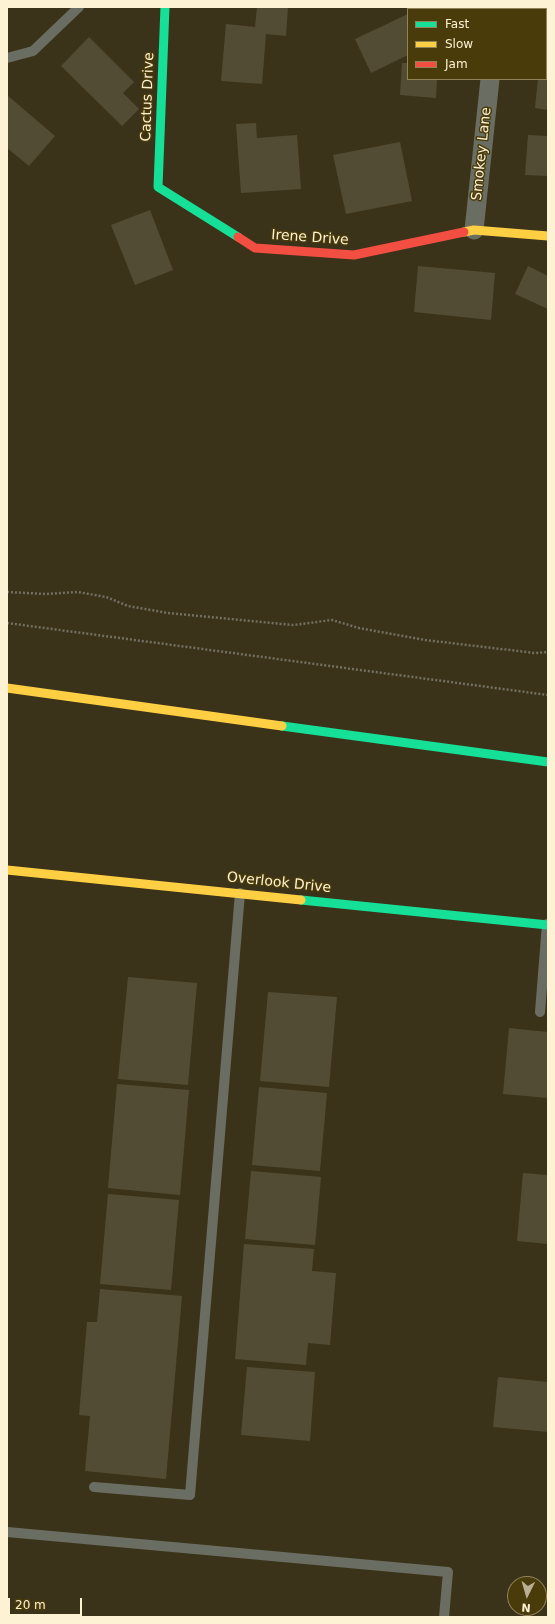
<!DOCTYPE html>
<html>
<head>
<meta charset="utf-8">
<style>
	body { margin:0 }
	#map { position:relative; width:555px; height:1624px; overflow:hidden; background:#3b3319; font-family:"DejaVu Sans",sans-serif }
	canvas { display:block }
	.frame { position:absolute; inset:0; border:8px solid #fdf2d3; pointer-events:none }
	.legend { position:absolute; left:407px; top:8px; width:140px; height:72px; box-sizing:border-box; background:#4a3b0a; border:1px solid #92845a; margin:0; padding:5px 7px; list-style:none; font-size:12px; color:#fdf2d3 }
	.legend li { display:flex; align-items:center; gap:8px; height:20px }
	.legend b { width:20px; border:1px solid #92845a }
	.north { position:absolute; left:507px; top:1576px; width:40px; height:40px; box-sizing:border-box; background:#4a3b0a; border:1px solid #92845a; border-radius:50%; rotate:185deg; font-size:11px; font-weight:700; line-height:16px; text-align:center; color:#fdf2d3 }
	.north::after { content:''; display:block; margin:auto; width:14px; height:18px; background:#b9af92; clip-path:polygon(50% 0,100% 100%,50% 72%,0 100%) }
	.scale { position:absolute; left:8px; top:1598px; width:74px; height:18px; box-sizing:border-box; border:2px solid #fdf2d3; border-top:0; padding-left:5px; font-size:12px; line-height:14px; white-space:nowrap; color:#fdf2d3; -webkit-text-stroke:3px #4a3b0a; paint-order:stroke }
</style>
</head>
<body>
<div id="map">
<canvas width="555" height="1624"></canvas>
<div class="frame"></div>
<ul class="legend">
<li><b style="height:5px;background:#16e098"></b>Fast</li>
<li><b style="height:5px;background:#ffcf43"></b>Slow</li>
<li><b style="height:5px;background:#f24e42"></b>Jam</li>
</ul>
<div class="north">N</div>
<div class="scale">20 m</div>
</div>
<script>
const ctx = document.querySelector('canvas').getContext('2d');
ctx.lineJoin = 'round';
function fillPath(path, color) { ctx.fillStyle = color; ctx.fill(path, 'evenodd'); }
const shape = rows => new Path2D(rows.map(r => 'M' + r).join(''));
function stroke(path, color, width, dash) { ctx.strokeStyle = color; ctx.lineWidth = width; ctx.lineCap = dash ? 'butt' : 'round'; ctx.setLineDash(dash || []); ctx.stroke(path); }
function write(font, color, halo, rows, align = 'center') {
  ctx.font = font + ' "DejaVu Sans",sans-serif'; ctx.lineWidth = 3; ctx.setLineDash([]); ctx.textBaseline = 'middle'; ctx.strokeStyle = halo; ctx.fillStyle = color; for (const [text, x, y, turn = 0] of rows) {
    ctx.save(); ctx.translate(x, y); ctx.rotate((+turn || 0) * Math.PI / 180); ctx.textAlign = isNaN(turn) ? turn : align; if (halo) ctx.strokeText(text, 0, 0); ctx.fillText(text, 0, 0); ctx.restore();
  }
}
fillPath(shape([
	[257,7,288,7,286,36,266,34,262,84,221,81,226,24,255,27],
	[408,14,408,55,371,73,355,39],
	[89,37,134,82,123,93,139,109,122,126,61,66],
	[402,63,408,63,408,79,437,79,436,98,400,95],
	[546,75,548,75,548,110,535,108,538,79,546,79],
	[7,95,55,136,29,166,7,148],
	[256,123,257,138,297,135,301,189,241,193,236,124],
	[528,135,548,136,548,176,525,175],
	[400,142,412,201,346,214,333,155],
	[150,210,173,270,135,285,111,225],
	[418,266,495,273,491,320,414,312],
	[528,266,548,276,548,309,515,294],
	[128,977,197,983,188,1085,118,1079],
	[268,992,337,997,329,1087,260,1081],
	[509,1028,548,1032,548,1098,503,1094],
	[117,1084,189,1090,180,1195,108,1188],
	[259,1087,327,1093,320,1171,252,1165],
	[251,1171,321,1177,315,1245,245,1239],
	[523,1173,548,1175,548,1244,517,1241],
	[108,1194,179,1200,171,1290,100,1284],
	[244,1244,314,1249,312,1271,336,1273,330,1345,308,1343,306,1365,235,1359],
	[100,1289,182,1296,166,1479,85,1471,90,1416,79,1415,87,1322,97,1322],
	[247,1367,315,1372,310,1441,241,1435],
	[498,1377,548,1382,548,1432,493,1427]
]), '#534c34');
stroke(shape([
	[7,592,46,594,78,592,106,597,128,606,168,613,293,625,332,620,359,628,425,640,535,653,548,652],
	[7,623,548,695]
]), '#717063', 2.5, [2, 2]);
stroke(shape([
	[7,58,33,51,79,7],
	[540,1012,547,924],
	[94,1487,190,1495,240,893],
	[7,1532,448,1572,444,1617]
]), '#6a6e62', 10);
stroke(shape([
	[497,9,497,7],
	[474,230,490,79]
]), '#6a6e62', 19);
stroke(shape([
	[165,7,158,187,238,237],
	[282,726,548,762],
	[301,900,548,925]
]), '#16e098', 9);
stroke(shape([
	[464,232,474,230,548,236],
	[7,688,282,726],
	[7,870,301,900]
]), '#ffcf43', 9);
stroke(shape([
	[238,237,255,248,354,255,464,232]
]), '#f24e42', 9);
write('14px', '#fdf2d3', '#4a3b0a', [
	["Cactus Drive",148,97,-88],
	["Smokey Lane",482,154,-84],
	["Irene Drive",310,238,4],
	["Overlook Drive",279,883,6]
]);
</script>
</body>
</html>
